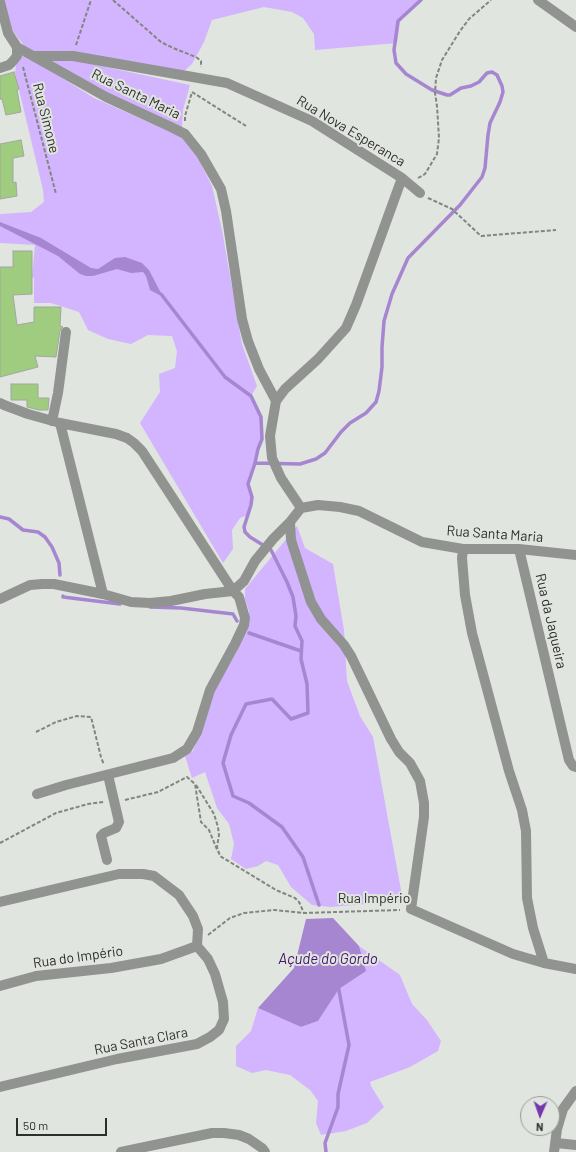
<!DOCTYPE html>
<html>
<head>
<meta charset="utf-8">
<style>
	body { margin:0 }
	#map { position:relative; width:576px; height:1152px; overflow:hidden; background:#e1e5df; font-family:Barlow,sans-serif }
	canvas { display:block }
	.north { position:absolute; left:520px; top:1096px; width:40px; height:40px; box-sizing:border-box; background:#e1e5df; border:1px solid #999c97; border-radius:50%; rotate:182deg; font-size:11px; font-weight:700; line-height:16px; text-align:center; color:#2d2f2c }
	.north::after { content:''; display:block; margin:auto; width:14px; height:18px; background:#7438ae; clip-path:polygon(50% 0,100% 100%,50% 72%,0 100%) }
	.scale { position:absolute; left:16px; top:1118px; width:91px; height:18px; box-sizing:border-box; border:2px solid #2d2f2c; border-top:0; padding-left:5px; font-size:12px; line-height:14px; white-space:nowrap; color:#2d2f2c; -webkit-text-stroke:3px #e1e5df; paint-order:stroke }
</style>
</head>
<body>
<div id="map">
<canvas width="576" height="1152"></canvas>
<div class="north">N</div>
<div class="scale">50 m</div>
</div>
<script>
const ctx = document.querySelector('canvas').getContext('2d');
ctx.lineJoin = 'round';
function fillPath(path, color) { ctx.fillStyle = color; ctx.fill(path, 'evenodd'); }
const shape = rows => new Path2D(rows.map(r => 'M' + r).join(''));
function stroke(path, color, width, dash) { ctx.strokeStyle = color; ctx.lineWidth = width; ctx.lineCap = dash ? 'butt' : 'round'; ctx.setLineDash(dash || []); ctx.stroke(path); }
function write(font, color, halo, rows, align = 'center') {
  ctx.font = font + ' Barlow,sans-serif'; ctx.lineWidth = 4; ctx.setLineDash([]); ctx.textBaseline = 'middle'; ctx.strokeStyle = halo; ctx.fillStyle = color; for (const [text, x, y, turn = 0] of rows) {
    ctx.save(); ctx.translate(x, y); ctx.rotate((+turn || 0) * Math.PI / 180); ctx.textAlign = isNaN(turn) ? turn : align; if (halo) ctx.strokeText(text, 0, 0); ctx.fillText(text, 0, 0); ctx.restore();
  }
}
fillPath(shape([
	[4,0,419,0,410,9,400,22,397,43,315,50,314,34,303,18,292,12,264,7,212,20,204,42,192,64,184,71,36,53,25,47,9,26],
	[24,54,94,98,180,136,195,152,212,186,222,230,242,344,257,386,251,396,261,417,262,439,258,449,255,463,248,484,252,497,251,505,248,515,240,518,232,530,233,549,223,563,140,423,160,392,159,374,175,368,177,351,172,336,148,335,131,344,108,339,88,330,79,312,51,303,34,303,34,278,32,277,35,245,0,243,0,214,31,212,44,202,43,190,15,73,16,65],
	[42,58,78,61,190,85,183,110,182,128,112,97],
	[297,526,305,548,333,564,344,630,347,681,360,716,373,737,403,901,330,907,312,905,291,887,278,865,266,861,258,866,246,869,231,859,234,844,229,824,217,808,205,772,192,778,185,756,193,751,214,692,236,653,247,626,249,612,245,599,245,589],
	[359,946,400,975,412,1004,427,1020,441,1041,438,1051,410,1067,370,1082,371,1086,384,1107,367,1123,346,1131,321,1135,316,1123,318,1101,310,1090,290,1075,266,1070,252,1073,236,1066,236,1046,251,1031,258,1008,301,1027,318,1021,339,989,365,971]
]), '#d3b4fe');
fillPath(shape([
	[0,222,41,238,91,268,98,269,115,258,125,257,142,263,149,270,163,297,150,290,146,276,143,272,131,273,117,269,93,276,86,276,80,274,58,256,0,226],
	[333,918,359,946,366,971,339,989,318,1021,301,1027,258,1008,294,968,306,919]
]), '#a686d0');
stroke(shape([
	[161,294,225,377,251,396,261,417,262,439,258,449,255,463,248,484,252,497,251,505,244,527,245,532,250,537,271,550,287,582,293,597,296,616,295,626,302,641,301,659,307,684,308,713,291,719,272,699,246,704,231,735,223,763,233,796,249,803,282,827,303,857,319,905],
	[255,463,300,464,316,459,325,453,341,432,350,423,366,413,376,402,379,391,382,367,382,347,384,321,392,294,408,258,460,205,482,177,485,168,488,135,490,123,500,102,503,92,502,86,497,75,492,72,487,73,479,82,471,86,461,88,450,95,447,95,432,90,406,74,396,63,394,50,398,21,421,0],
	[0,517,9,519,23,530,38,532,45,537,52,547,59,563,60,575],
	[63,596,63,597,120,604],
	[150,607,181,608,233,614,237,621],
	[249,633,301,651],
	[326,1152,325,1143,338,1107,338,1094,349,1045,338,985]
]), '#a686d0', 3.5);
const building = shape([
	[14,72,19,89,17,90,21,112,6,115,2,99,0,99,0,76,14,72],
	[21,140,24,156,13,158,13,183,16,182,17,196,0,199,0,144,21,140],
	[13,251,32,251,32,294,13,295,17,325,34,322,34,307,61,307,60,326,63,327,60,331,56,357,35,356,38,367,0,377,0,267,13,267,13,251],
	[11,384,38,384,38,398,49,398,48,410,39,410,27,407,27,400,11,400,11,384]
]);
fillPath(building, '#9fcc7f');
stroke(building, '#a2a6a0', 1);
stroke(shape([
	[113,0,161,42,173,48,196,57,201,61,201,67],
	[76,45,91,0],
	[23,67,56,194],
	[185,121,185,116,192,92,246,126],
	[418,178,425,174,437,154,439,138,437,106,435,93,436,78,442,60,460,31,469,19,491,0],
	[428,198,452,209,481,236,556,230],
	[36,732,56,722,77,716,91,717,101,757,104,765],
	[196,785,214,814,218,827,219,835,217,847,220,856,276,890,295,898,299,902,304,913],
	[125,800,158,792,187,777,195,784,201,822,209,830,218,852],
	[0,843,56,813,88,804,104,802],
	[208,935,230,918,244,913,274,910,304,913,400,910]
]), '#828580', 2, [4, 2]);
stroke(shape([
	[538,0,576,27],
	[0,2,8,33,17,47,106,97,171,127,185,134,201,154,221,189,226,211,242,319,248,341,259,369,276,401],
	[34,56,73,56,227,83,312,121,402,178,420,193],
	[0,68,9,65,13,61,17,56,17,47],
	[0,403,4,405,28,414,60,423,116,434,127,438,134,443,142,451,172,497,233,591,239,597,245,618,244,625,235,644,210,690,197,732,187,749,173,758,66,785,37,794],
	[52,421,58,393,66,332],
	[60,423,103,594],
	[301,508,281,478,272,458,270,436,276,401,285,389,318,359,346,328,356,305,402,178],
	[301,508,318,505,340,507,359,511,422,542,463,549,519,549,576,555],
	[290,522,291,540,311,602,321,619,344,645,351,656,391,739,399,752,410,763,420,781,424,803,424,817,411,909,513,954,544,963,576,969],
	[463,549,462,558,465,595,472,633,509,771,522,810,526,831,527,898,533,928,544,963],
	[519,549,569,760,573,766,576,767],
	[0,599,30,585,42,584,54,584,103,594,131,602,150,603,171,601,205,594,233,591,244,581,255,561,273,539,290,522,301,508],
	[107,860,101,836,104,833,116,828,119,822,108,775],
	[0,902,119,874,143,874,154,876,179,895,193,916,198,929,197,946,161,959,111,968,36,976,0,986],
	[0,1087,117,1059,197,1044,210,1037,219,1030,224,1019,223,1002,215,974,208,959,197,946],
	[556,1143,576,1145],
	[121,1152,212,1133,224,1133,239,1135,249,1139,262,1148,265,1152]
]), '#919390', 10);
stroke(shape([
	[554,1152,557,1129,563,1109,576,1091]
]), '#919390', 10);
write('14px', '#2d2f2c', '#e1e5df', [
	["Rua Santa Maria",136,94,26],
	["Rua Simone",46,118,76],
	["Rua Nova Esperanca",351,131,31],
	["Rua Santa Maria",495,534,4],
	["Rua da Jaqueira",551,621,77],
	["Rua Império",374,898],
	["Rua do Império",78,957,-8],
	["Rua Santa Clara",141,1041,-11]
]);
write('italic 15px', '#44146d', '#e1e5df', [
	["Açude do Gordo",328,959]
]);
</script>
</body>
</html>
